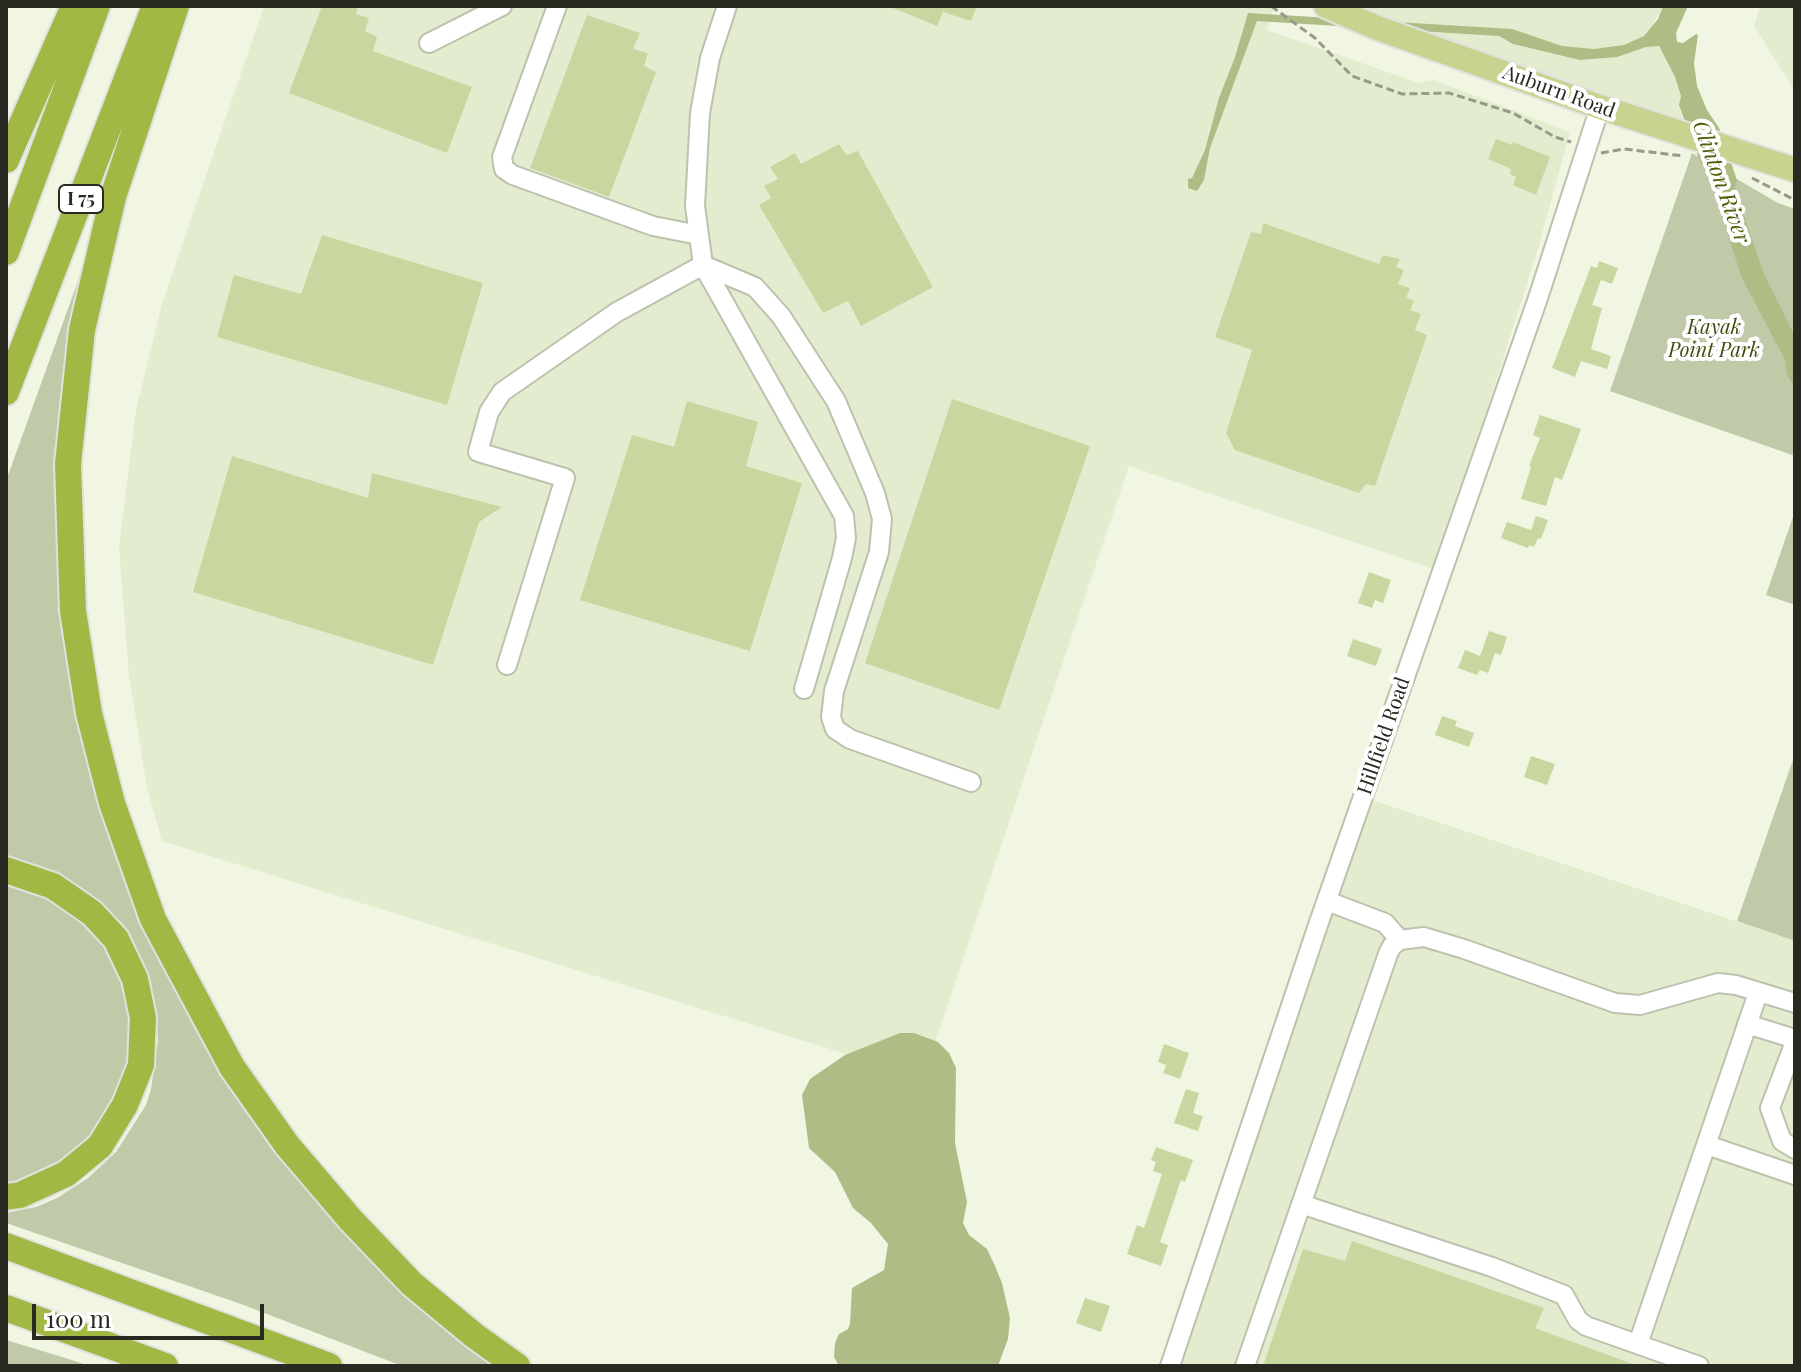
<!DOCTYPE html>
<html>
<head>
<meta charset="utf-8">
<style>
	body { margin:0 }
	#map { position:relative; width:1801px; height:1372px; overflow:hidden; background:#f0f6e1; font-family:"Playfair Display",serif }
	canvas { display:block }
	.frame { position:absolute; inset:0; border:8px solid #282a22; pointer-events:none }
	.scale { position:absolute; left:32px; top:1304px; width:232px; height:36px; box-sizing:border-box; border:4px solid #282a22; border-top:0; padding-left:10px; font-size:24px; line-height:28px; white-space:nowrap; color:#282a22; -webkit-text-stroke:6px #fff; paint-order:stroke }
</style>
</head>
<body>
<div id="map">
<canvas width="1801" height="1372"></canvas>
<div class="frame"></div>
<div class="scale">100 m</div>
</div>
<script>
const ctx = document.querySelector('canvas').getContext('2d');
ctx.lineJoin = 'round';
function fillPath(path, color) { ctx.fillStyle = color; ctx.fill(path, 'evenodd'); }
const shape = rows => new Path2D(rows.map(r => 'M' + r).join(''));
function stroke(path, color, width, dash) { ctx.strokeStyle = color; ctx.lineWidth = width; ctx.lineCap = dash ? 'butt' : 'round'; ctx.setLineDash(dash || []); ctx.stroke(path); }
function write(font, color, halo, rows, align = 'center') {
  ctx.font = font + ' "Playfair Display",serif'; ctx.lineWidth = 8; ctx.setLineDash([]); ctx.textBaseline = 'middle'; ctx.strokeStyle = halo; ctx.fillStyle = color; for (const [text, x, y, turn = 0] of rows) {
    ctx.save(); ctx.translate(x, y); ctx.rotate((+turn || 0) * Math.PI / 180); ctx.textAlign = isNaN(turn) ? turn : align; if (halo) ctx.strokeText(text, 0, 0); ctx.fillText(text, 0, 0); ctx.restore();
  }
}
fillPath(shape([
	[264,6,1274,6,1267,30,1419,83,1434,80,1570,132,1538,249,1436,570,1129,466,923,1078,162,841,147,787,129,677,119,547,136,410,162,304],
	[1361,6,1663,6,1650,30,1675,77,1681,96,1679,105,1684,121,1599,94,1439,38],
	[1760,6,1795,6,1795,91,1754,26],
	[1369,799,1795,941,1795,1366,1176,1366]
]), '#e4ecd0');
fillPath(shape([
	[1692,153,1778,203,1795,209,1795,456,1610,391],
	[87,256,70,656,185,1006,205,1045,251,1115,304,1187,376,1264,454,1335,492,1366,402,1366,241,1304,6,1223,6,1213,36,1207,57,1198,88,1178,116,1152,146,1105,151,1089,158,1040,156,1012,145,970,123,927,85,890,58,872,6,858,6,481],
	[1795,511,1795,605,1766,595],
	[1795,754,1795,941,1737,921],
	[6,884,32,890,69,910,86,924,106,947,128,992,134,1039,119,1101,78,1154,6,1188],
	[6,1340,72,1360,90,1366,6,1366]
]), '#c0caa8');
fillPath(shape([
	[1663,6,1688,6,1676,33,1677,42,1683,43,1696,34,1698,35,1694,63,1697,86,1707,110,1719,128,1737,180,1735,187,1741,207,1764,274,1795,337,1795,388,1787,374,1785,360,1741,276,1711,180,1699,159,1679,105,1681,96,1675,77,1659,46,1646,47,1617,57,1580,60,1513,44,1499,36,1257,21,1210,148,1204,180,1197,191,1188,188,1188,179,1192,178,1205,150,1219,98,1235,57,1248,13,1512,29,1562,46,1594,49,1624,45,1644,36,1658,19],
	[900,1033,914,1033,938,1042,949,1053,956,1068,955,1143,967,1202,963,1223,969,1235,987,1249,995,1266,1002,1283,1010,1318,1008,1339,998,1366,839,1366,834,1357,835,1343,839,1334,848,1329,850,1324,852,1288,884,1270,888,1244,871,1223,853,1208,835,1172,809,1148,802,1095,810,1079,845,1055]
]), '#aebc86');
fillPath(shape([
	[322,6,358,6,356,14,369,18,365,31,377,37,373,51,472,87,447,153,289,93],
	[888,6,977,6,971,21,943,12,937,26],
	[587,15,640,33,633,49,648,53,644,66,656,72,609,197,530,168],
	[1496,139,1512,145,1513,142,1550,157,1536,195,1513,185,1516,177,1510,174,1511,169,1488,159],
	[839,144,846,155,858,151,933,287,861,326,848,301,823,313,759,205,771,198,764,186,778,179,770,167,795,153,801,164],
	[1263,223,1379,264,1383,255,1400,259,1396,267,1404,270,1398,284,1410,288,1406,298,1414,301,1410,310,1421,314,1415,330,1427,335,1375,486,1366,484,1359,493,1235,450,1226,433,1252,350,1215,337,1251,232,1261,234],
	[322,235,483,283,447,405,217,337,234,275,301,294],
	[1599,261,1618,268,1612,284,1601,280,1592,305,1602,308,1591,349,1611,356,1607,369,1581,361,1575,377,1552,368,1591,266,1597,268],
	[952,399,1090,446,999,710,865,663],
	[687,401,758,422,746,466,802,483,750,651,580,600,632,435,674,447],
	[1540,415,1581,429,1562,480,1555,477,1546,506,1521,499,1531,467,1529,466,1540,438,1533,435],
	[232,456,368,498,372,473,502,507,479,522,433,665,193,592],
	[1536,516,1548,520,1541,539,1538,538,1534,547,1529,545,1528,548,1501,538,1507,522,1531,530],
	[1369,572,1391,580,1383,603,1375,600,1372,608,1358,603],
	[1489,631,1507,637,1501,655,1495,653,1488,673,1480,670,1477,675,1458,668,1465,650,1480,656],
	[1353,639,1382,649,1376,666,1347,656],
	[1442,716,1457,721,1455,726,1474,733,1469,747,1435,735],
	[1531,756,1555,764,1547,785,1524,777],
	[1164,1044,1189,1053,1180,1079,1163,1073,1166,1065,1158,1062],
	[1186,1089,1199,1093,1193,1113,1203,1116,1198,1131,1174,1123],
	[1156,1147,1193,1160,1185,1182,1181,1180,1160,1242,1168,1245,1161,1266,1127,1254,1137,1225,1144,1228,1162,1174,1153,1171,1156,1162,1151,1160],
	[1352,1241,1544,1308,1535,1328,1638,1366,1263,1366,1303,1249,1345,1261],
	[1085,1298,1110,1306,1101,1332,1076,1323]
]), '#c8d7a0');
const minor = shape([
	[557,6,502,157,504,169,513,175,653,226,699,235],
	[727,6,710,58,700,113,695,206,703,265,844,516,846,538,842,558,804,689],
	[429,43,502,6],
	[507,665,565,478,478,452,489,412,502,392,617,312,703,265,755,287,781,316,836,401,875,493,882,519,879,552,834,691,831,717,835,729,850,739,971,782],
	[1327,901,1385,923,1400,940],
	[1747,1024,1795,1039],
	[1795,1042,1770,1108,1782,1141,1795,1149],
	[1707,1145,1795,1175],
	[1301,1204,1492,1267,1564,1295,1578,1320,1586,1326,1699,1366],
	[1638,1344,1758,993],
	[1170,1366,1318,925,1538,298,1600,107],
	[1245,1366,1388,954,1392,946,1400,940,1424,937,1464,949,1615,1003,1640,1005,1718,983,1736,985,1795,1003]
]);
const major = shape([
	[1326,6,1380,29,1600,107,1795,170]
]);
const highway = shape([
	[176,6,113,197,82,330,68,464,73,611,89,713,112,803,153,919,232,1067,287,1145,350,1219,412,1284,475,1336,517,1366],
	[6,160,74,6],
	[6,252,97,6],
	[6,392,155,6],
	[6,870,53,886,92,913,116,939,135,979,143,1018,141,1065,125,1105,100,1146,66,1174,20,1195,6,1197],
	[6,1246,329,1366],
	[6,1308,165,1366]
]);
stroke(minor, '#bcc2ae', 22);
stroke(major, '#e1e1e0', 28);
stroke(highway, '#e1e1e0', 30);
stroke(shape([
	[1271,6,1315,38,1352,76,1402,94,1449,93,1513,113,1555,137,1571,142],
	[1601,153,1624,149,1684,156],
	[1752,178,1795,200]
]), '#959a8a', 3, [8, 4]);
stroke(minor, '#fff', 18);
stroke(major, '#c7d48f', 24);
stroke(highway, '#a1b844', 26);
for (const [x, y, w] of [
	[81,199,44]
]) { const box = new Path2D(); box.roundRect(x - w / 2, y - 14, w, 28, 6); ctx.fillStyle = '#fff'; ctx.fill(box); stroke(box, '#282a22', 2); }
write('bold 18px', '#282a22', null, [
	["I 75",81,199]
]);
write('20px', '#282a22', '#fff', [
	["Auburn Road",1559,92,20],
	["Hillfield Road",1384,736,-71]
]);
write('italic 20px', '#414c0f', '#fff', [
	["Kayak",1714,328],
	["Point Park",1714,351]
]);
write('italic 22px', '#505f08', '#fff', [
	["Clinton River",1721,182,70]
]);
</script>
</body>
</html>
